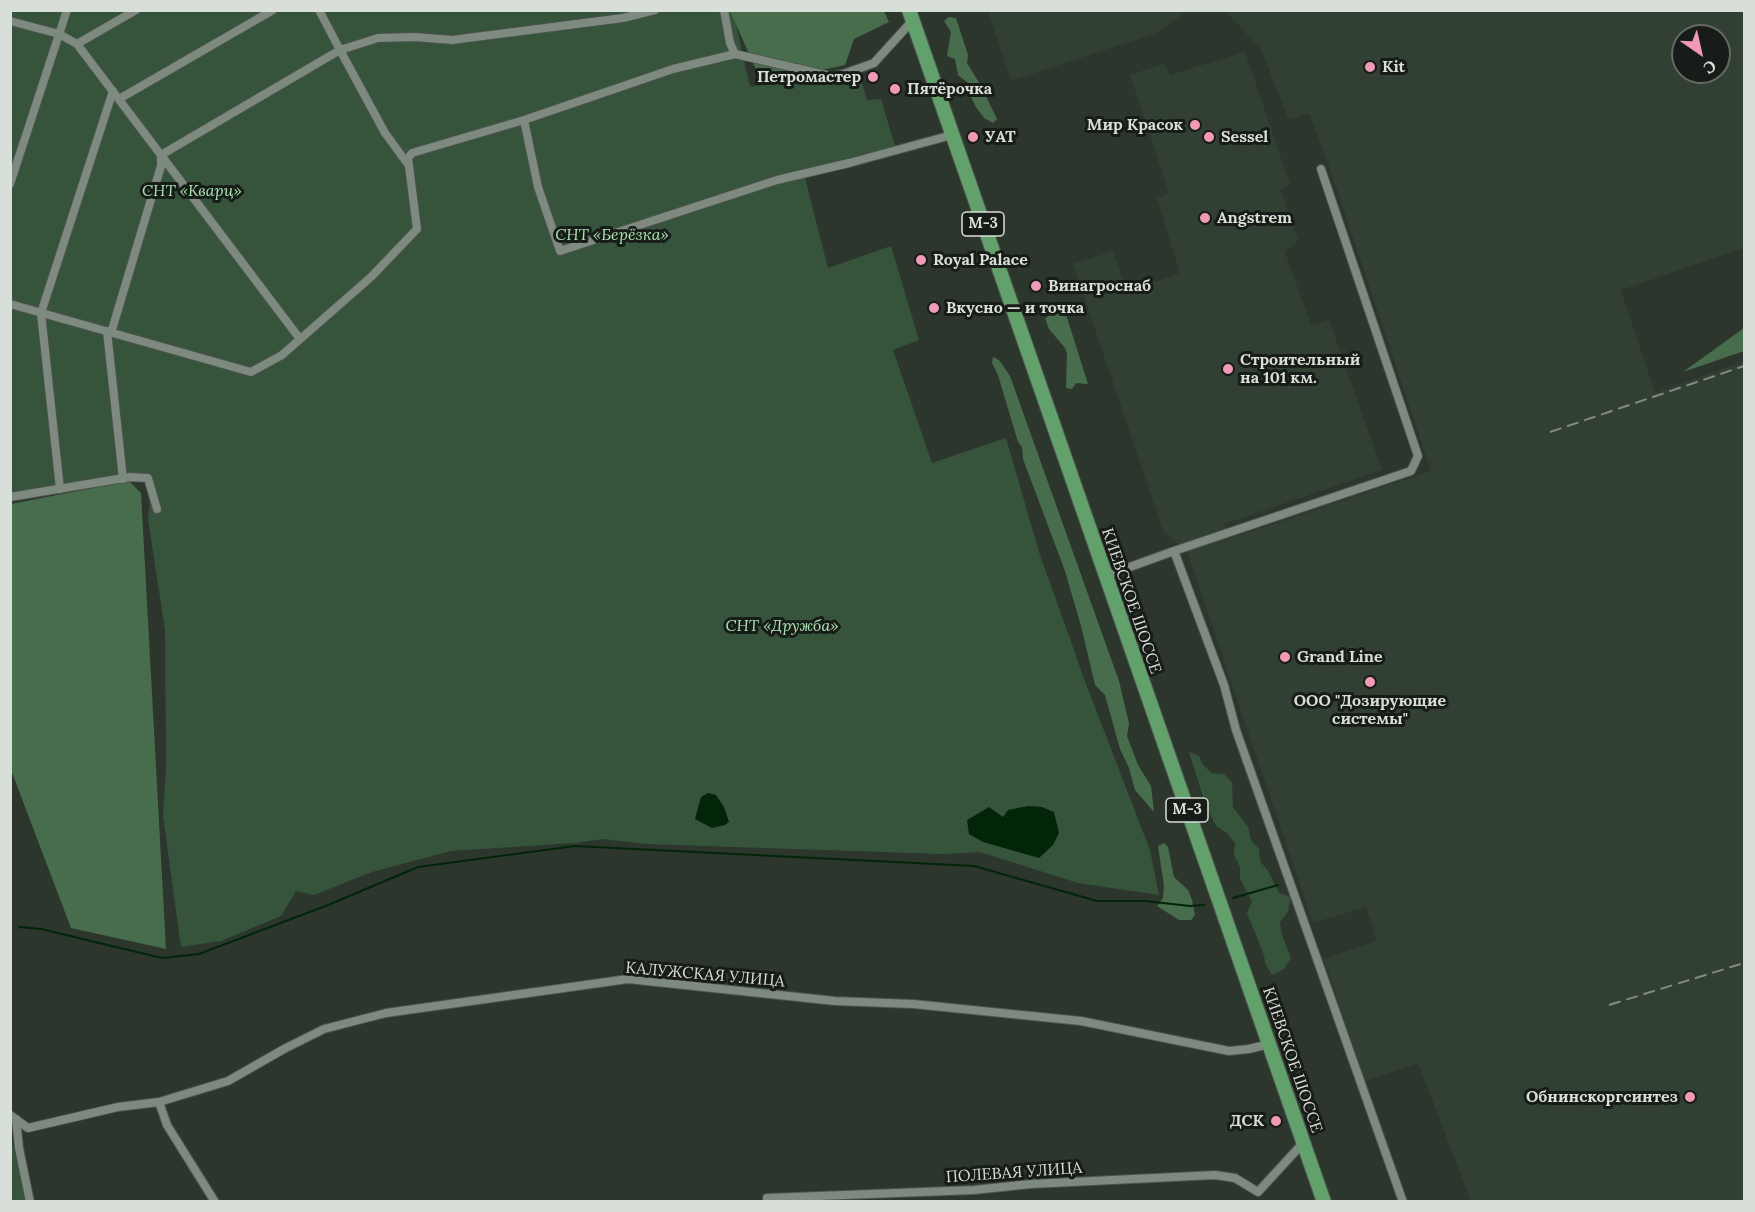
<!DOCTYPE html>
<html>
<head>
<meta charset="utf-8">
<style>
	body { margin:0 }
	#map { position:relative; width:1755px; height:1212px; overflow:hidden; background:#2c362d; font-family:Lora,serif }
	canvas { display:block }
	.frame { position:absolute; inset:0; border:12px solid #d8ded8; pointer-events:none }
	.north { position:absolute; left:1671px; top:24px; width:60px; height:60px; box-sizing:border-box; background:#181c18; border:2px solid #656a65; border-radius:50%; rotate:146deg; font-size:16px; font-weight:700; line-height:24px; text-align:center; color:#d8ded8 }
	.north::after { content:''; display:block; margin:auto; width:21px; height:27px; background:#f09ab7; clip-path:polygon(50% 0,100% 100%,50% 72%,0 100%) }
</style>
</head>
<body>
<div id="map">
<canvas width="1755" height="1212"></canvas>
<div class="frame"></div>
<div class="north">С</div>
</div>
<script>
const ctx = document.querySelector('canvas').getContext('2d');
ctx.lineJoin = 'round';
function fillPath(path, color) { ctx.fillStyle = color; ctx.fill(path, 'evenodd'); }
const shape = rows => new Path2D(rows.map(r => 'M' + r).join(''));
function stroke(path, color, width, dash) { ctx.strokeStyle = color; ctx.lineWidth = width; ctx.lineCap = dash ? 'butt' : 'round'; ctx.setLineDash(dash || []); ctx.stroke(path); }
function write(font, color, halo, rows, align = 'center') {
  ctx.font = font + ' Lora,serif'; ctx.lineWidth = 6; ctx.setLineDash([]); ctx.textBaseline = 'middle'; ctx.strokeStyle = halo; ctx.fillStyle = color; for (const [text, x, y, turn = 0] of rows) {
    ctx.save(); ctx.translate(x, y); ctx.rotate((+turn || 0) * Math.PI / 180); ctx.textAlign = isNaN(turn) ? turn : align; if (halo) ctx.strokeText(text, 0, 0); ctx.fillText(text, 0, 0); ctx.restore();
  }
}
fillPath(shape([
	[988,11,988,10,1187,11,1156,33,1011,81],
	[1225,11,1744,11,1744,248,1621,290,1655,393,1744,361,1744,1201,1471,1201,1418,1063,1365,1081,1324,959,1377,941,1366,907,1313,923,1188,554,1163,530,1073,264,1113,251,1127,291,1180,273,1157,198,1169,193,1130,75,1165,63,1170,75,1245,52,1290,184,1281,190,1298,240,1285,252,1311,325,1329,320,1382,470,1224,524,1229,539,1431,471,1329,166,1309,113,1289,120,1261,49],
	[1683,36,1719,36,1719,72,1683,72]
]), '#314033');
fillPath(shape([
	[11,11,733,11,750,87,857,66,867,100,881,99,895,146,803,170,828,268,891,246,919,340,893,350,932,463,1006,438,1039,552,1086,684,1150,850,1159,895,1078,883,980,852,942,854,646,844,604,839,574,843,451,851,372,872,314,895,296,891,281,916,221,941,181,947,163,816,166,767,165,630,148,519,152,481,131,479,11,501],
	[1189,752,1199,756,1202,764,1212,773,1224,774,1232,782,1233,807,1248,827,1251,840,1259,849,1260,861,1268,871,1279,893,1291,897,1288,912,1280,922,1282,935,1291,958,1284,969,1272,975,1265,963,1264,955,1247,913,1252,901,1240,879,1240,867,1234,855,1235,843,1227,833,1216,826,1205,803],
	[10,1135,11,1135,25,1201,11,1201]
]), '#36543b');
fillPath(shape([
	[730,11,884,11,889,22,854,39,845,65,762,83],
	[949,17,956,18,968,55,967,63,980,84,997,119,993,123,984,118,976,107,970,95,968,83,958,75,955,59,947,56,951,32,944,21],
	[1064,308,1088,384,1076,383,1072,389,1066,388,1067,354,1065,348,1049,329,1045,318],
	[1744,328,1744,351,1683,372],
	[993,357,999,360,1010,376,1119,681,1129,723,1127,736,1138,765,1151,786,1154,812,1135,790,1129,768,1120,749,1105,695,1095,685,1081,626,1065,571,1023,459,1022,447,1018,442,998,375,992,363],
	[129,481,141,493,166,949,71,928,11,770,11,504],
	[1164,843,1168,847,1174,877,1188,890,1192,900,1195,915,1191,920,1179,920,1157,906,1163,898,1164,886,1158,846]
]), '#486d4d');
fillPath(shape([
	[708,793,716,795,724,807,729,822,725,825,712,828,695,819,701,797],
	[1028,806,1042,807,1054,812,1059,833,1053,845,1039,858,983,842,969,834,967,820,989,807,1003,817,1008,810]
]), '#02250a');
stroke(shape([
	[1233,898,1278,885],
	[19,927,41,929,162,958,199,954,328,905,418,867,575,846,974,866,1097,901,1145,901,1190,906,1204,905]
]), '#02250a', 2);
const street = shape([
	[724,10,730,43,735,54],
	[10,21,59,34,77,44,300,339],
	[77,44,136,10],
	[119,99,273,10],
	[524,120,673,69,735,54,835,77,874,63,913,20],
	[407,163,385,133,340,50,378,38,415,37,452,40,623,18,655,10],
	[10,184,67,10],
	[10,304,251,372,282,355,371,277,417,229,408,158,412,153,524,120,538,187,560,251,777,180,849,163,952,135],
	[107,331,123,479],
	[111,333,161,166,161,155,340,50,319,10],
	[60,489,41,313,113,91],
	[10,497,130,477,148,478,157,509],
	[1174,551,1411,471,1418,456,1321,169],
	[1105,576,1174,551,1224,685,1236,730,1403,1202],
	[159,1102,167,1125,215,1202],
	[10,1115,28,1128,118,1107,159,1102,228,1081,284,1049,324,1029,386,1013,628,979,835,1001,913,1004,1081,1021,1229,1051,1249,1049,1269,1044],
	[16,1119,19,1148,30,1202],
	[767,1198,974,1190,1031,1184,1215,1175,1235,1178,1258,1192,1303,1143]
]);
const highway = shape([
	[909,10,1324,1202]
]);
stroke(street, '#4b534c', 10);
stroke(highway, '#4b534c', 16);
stroke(street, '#7e897f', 8);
stroke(highway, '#62a16c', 14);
stroke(shape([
	[1550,432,1744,366],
	[1609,1005,1744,963]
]), '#828a83', 2, [12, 6]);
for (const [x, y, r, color] of [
	[1370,67,6,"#f09ab7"],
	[873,77,6,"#f09ab7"],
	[895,89,6,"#f09ab7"],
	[1195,125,6,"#f09ab7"],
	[973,137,6,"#f09ab7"],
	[1209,137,6,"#f09ab7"],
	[1205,218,6,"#f09ab7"],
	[921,260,6,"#f09ab7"],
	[1036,286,6,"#f09ab7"],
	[934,308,6,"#f09ab7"],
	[1228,369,6,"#f09ab7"],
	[1285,657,6,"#f09ab7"],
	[1370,682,6,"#f09ab7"],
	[1690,1097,6,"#f09ab7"],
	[1276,1121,6,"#f09ab7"]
]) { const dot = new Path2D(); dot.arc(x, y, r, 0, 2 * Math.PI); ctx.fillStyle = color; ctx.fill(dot); stroke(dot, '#181c18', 2); }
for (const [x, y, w] of [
	[983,224,42],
	[1187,810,42]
]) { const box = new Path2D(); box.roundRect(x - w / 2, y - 12, w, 24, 4.5); ctx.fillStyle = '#181c18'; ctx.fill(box); stroke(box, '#d8ded8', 1.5); }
write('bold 15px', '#d8ded8', null, [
	["М-3",983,224],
	["М-3",1187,810]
]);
write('bold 16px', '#d8ded8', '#181c18', [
	["Kit",1382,67],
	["Петромастер",861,77,"right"],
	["Пятёрочка",907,89],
	["Мир Красок",1183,125,"right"],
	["УАТ",985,137],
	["Sessel",1221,137],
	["Angstrem",1217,218],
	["Royal Palace",933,260],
	["Винагроснаб",1048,286],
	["Вкусно — и точка",946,308],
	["Строительный",1240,360],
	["на 101 км.",1240,378],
	["Grand Line",1297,657],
	["ООО \"Дозирующие",1370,701,"center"],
	["системы\"",1370,719,"center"],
	["Обнинскоргсинтез",1678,1097,"right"],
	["ДСК",1264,1121,"right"]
], 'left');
write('italic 16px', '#a9e5b1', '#181c18', [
	["СНТ «Кварц»",192,191],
	["СНТ «Берёзка»",612,235],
	["СНТ «Дружба»",782,626]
]);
write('16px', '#d8ded8', '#181c18', [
	["КИЕВСКОЕ ШОССЕ",1131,601,71],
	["КАЛУЖСКАЯ УЛИЦА",705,975,5],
	["КИЕВСКОЕ ШОССЕ",1292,1060,71],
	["ПОЛЕВАЯ УЛИЦА",1014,1173,-4]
]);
</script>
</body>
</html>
